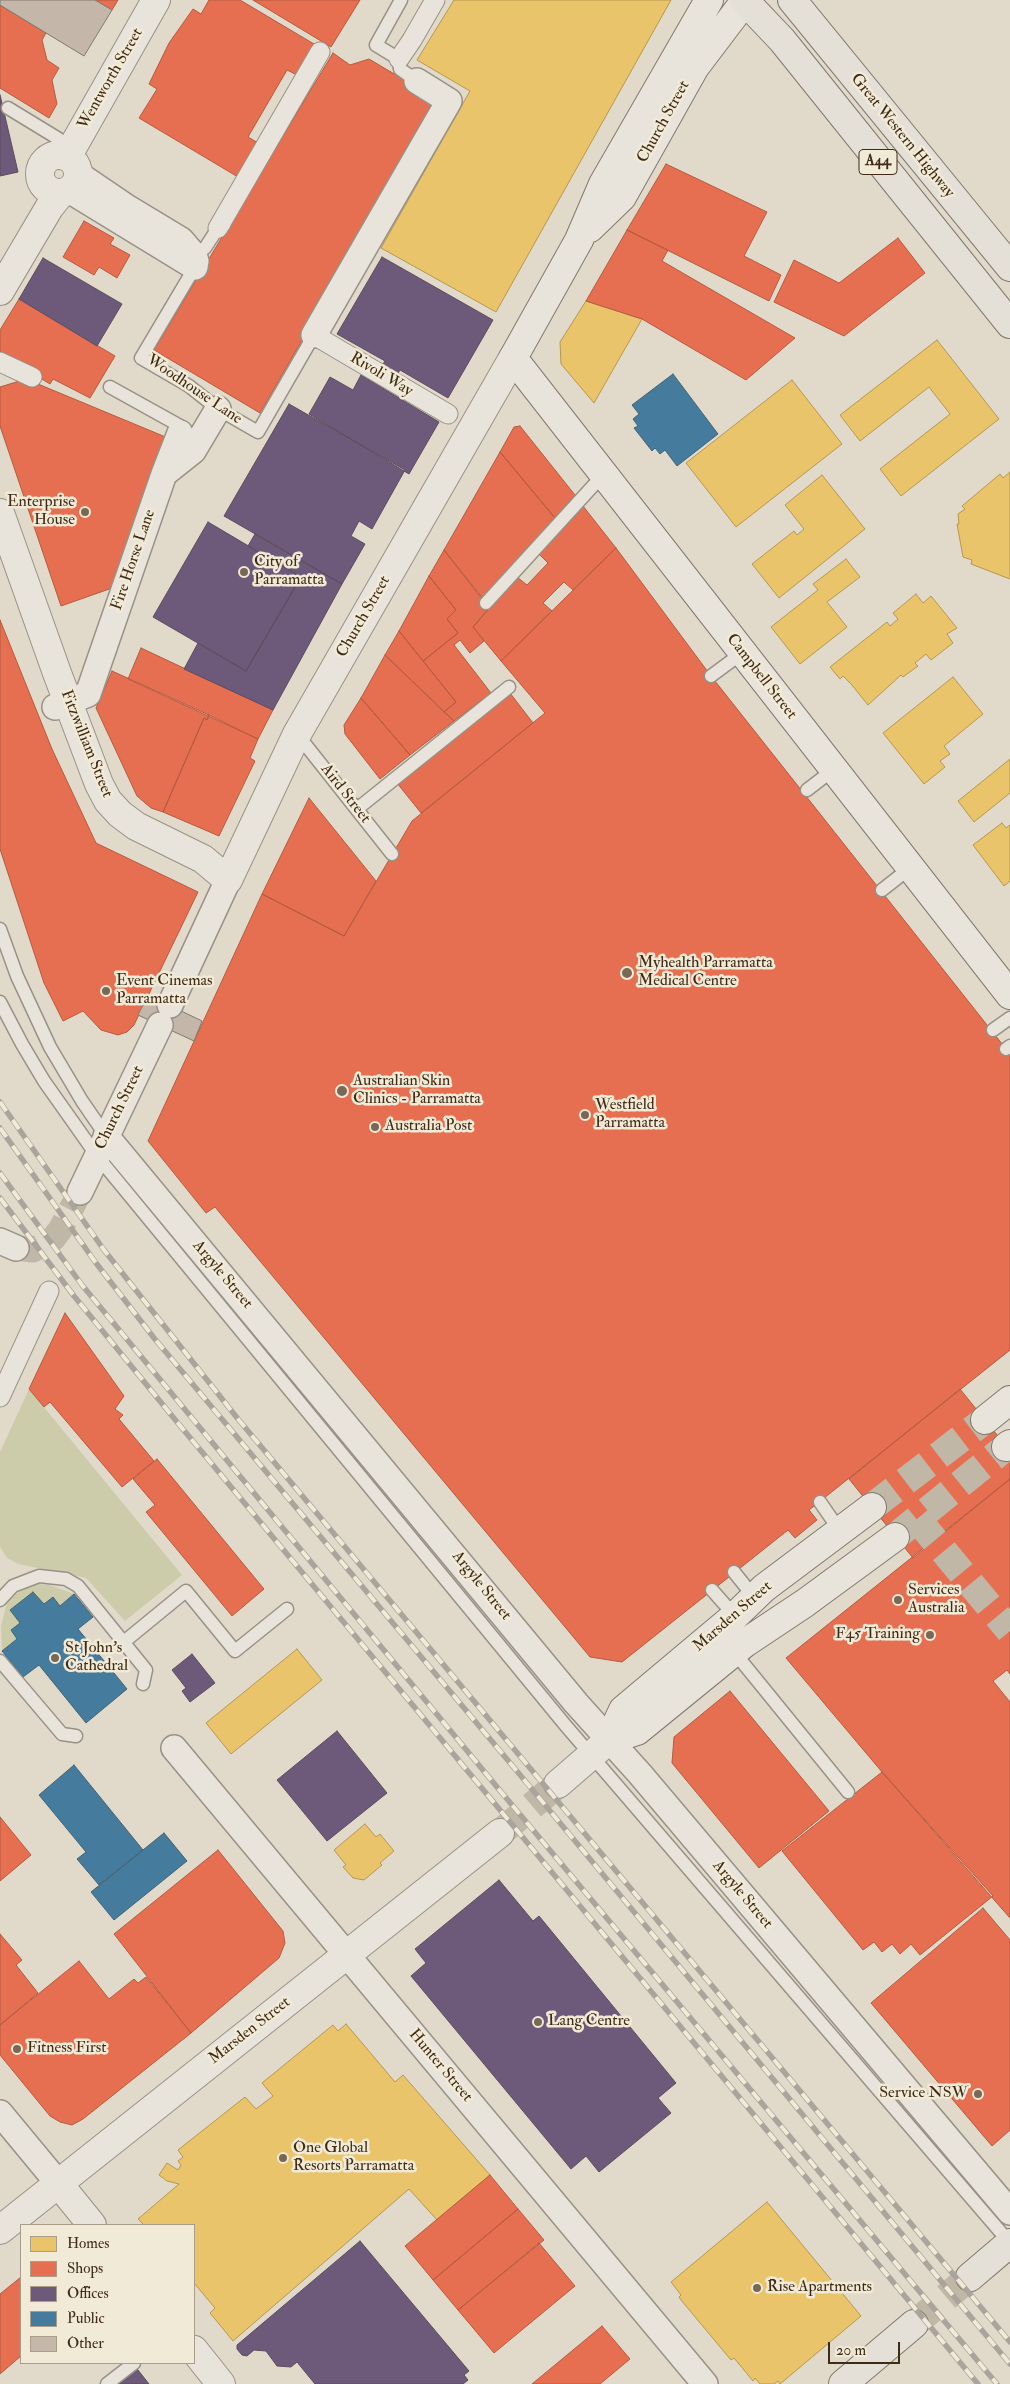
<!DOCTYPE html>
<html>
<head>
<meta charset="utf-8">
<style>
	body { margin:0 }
	#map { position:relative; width:1010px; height:2384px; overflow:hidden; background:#e1dacb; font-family:"IM FELL Double Pica",serif }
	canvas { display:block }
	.legend { position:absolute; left:20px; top:2224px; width:175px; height:140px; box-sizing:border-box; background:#f1ead7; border:1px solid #aa9d8a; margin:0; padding:6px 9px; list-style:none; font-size:15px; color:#3f2a16 }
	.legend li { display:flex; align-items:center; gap:10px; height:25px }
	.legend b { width:25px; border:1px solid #aa9d8a }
	.scale { position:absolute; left:828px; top:2342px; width:72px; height:22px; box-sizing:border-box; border:2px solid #3f2a16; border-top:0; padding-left:6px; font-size:15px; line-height:18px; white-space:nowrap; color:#3f2a16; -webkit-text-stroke:4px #f1ead7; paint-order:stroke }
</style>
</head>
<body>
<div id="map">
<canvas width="1010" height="2384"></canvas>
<ul class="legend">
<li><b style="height:14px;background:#e9c46a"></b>Homes</li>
<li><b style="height:14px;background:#e76f51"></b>Shops</li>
<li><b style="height:14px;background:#6d597a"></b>Offices</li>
<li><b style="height:14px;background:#457b9d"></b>Public</li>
<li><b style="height:14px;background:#c4b6a8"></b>Other</li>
</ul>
<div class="scale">20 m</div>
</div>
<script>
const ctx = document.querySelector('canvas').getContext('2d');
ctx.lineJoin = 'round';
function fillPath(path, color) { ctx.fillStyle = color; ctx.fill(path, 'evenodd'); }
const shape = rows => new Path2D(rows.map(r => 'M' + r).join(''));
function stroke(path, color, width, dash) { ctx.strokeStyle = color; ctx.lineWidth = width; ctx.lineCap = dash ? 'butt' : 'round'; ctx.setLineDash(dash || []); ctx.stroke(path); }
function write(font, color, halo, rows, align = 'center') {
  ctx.font = font + ' "IM FELL Double Pica",serif'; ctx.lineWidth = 5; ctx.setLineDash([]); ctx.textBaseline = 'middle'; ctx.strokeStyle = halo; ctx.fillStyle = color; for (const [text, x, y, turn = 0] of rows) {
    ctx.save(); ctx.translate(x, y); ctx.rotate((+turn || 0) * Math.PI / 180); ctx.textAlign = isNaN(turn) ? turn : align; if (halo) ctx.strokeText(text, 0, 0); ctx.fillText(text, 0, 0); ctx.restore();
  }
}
fillPath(shape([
	[29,1389,182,1575,125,1621,86,1578,18,1564,7,1558,0,1547,0,1452],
	[35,1584,50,1585,74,1594,60,1606,53,1597,44,1604,33,1592,10,1610,20,1623,11,1630,17,1639,2,1651,1,1626,7,1602,15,1594]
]), '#cdccaa');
const homes = shape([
	[454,0,671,0,496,312,381,248,470,91,417,60,454,0],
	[586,301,642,319,594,403,561,364,560,342,586,301],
	[937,340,999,419,901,496,880,469,950,414,929,387,860,441,840,415,937,340],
	[792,380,842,444,736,527,686,463,792,380],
	[1010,472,1010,579,971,564,972,560,963,557,957,524,959,524,958,514,965,509,962,506,1000,474,1003,478,1010,472],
	[822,475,865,529,779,598,752,564,794,531,797,535,804,529,785,505,822,475],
	[846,559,860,577,827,602,847,627,800,664,771,627,818,590,813,584,846,559],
	[916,594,923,603,931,596,957,628,947,634,953,643,931,660,926,654,915,663,918,666,903,677,901,675,868,705,851,684,843,676,840,679,830,667,887,622,890,626,898,619,893,613,916,594],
	[953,677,983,714,944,746,950,754,940,761,945,767,924,784,883,733,953,677],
	[1010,759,1010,793,974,822,958,801,1010,759],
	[1002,823,1006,828,1010,825,1010,881,1004,886,973,845,1002,823],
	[297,1649,322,1680,231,1754,206,1723,297,1649],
	[365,1824,376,1837,380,1834,394,1851,380,1863,382,1865,364,1880,353,1878,343,1867,346,1865,334,1850,365,1824],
	[346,2024,395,2082,403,2075,490,2175,437,2220,409,2189,233,2341,210,2313,215,2308,194,2283,194,2225,144,2225,138,2219,179,2184,167,2181,159,2175,167,2163,178,2170,181,2165,178,2161,183,2157,178,2150,245,2097,256,2109,273,2096,262,2083,333,2025,338,2031,346,2024],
	[767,2202,861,2316,780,2384,778,2381,774,2384,760,2384,755,2378,753,2381,734,2358,731,2360,681,2300,679,2297,681,2295,671,2282,767,2202]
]);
fillPath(homes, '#e9c46a');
stroke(homes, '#b69651', 1);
const shops = shape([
	[95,0,118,0,112,10,95,0],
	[209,0,240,0,314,44,297,75,287,70,248,137,258,143,238,177,139,118,157,89,149,84,169,43,193,9,201,14,209,0],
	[253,0,360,0,331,47,253,0],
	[0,5,46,33,42,40,47,60,59,68,52,80,57,104,49,118,0,88,0,5],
	[333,53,350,65,369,59,440,101,260,413,154,350,333,53],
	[666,164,767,212,744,256,781,275,769,301,627,230,666,164],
	[84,221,114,238,110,244,130,255,117,278,99,267,94,275,63,257,84,221],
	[627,230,668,250,662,261,795,338,746,380,642,319,586,301,627,230],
	[898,238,925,273,844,336,774,302,794,260,839,283,898,238],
	[19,299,115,356,90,398,53,379,50,384,19,365,0,357,0,330,19,299],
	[26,379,168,438,115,587,61,606,0,426,0,387,26,379],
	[520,426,575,495,555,518,500,452,514,427,520,426],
	[500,452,555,518,484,600,444,550,500,452],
	[583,506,616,548,573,590,564,582,543,603,552,611,501,661,473,627,517,577,527,585,548,563,539,554,583,506],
	[616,548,711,676,1010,1054,1010,1350,809,1510,817,1520,795,1538,788,1530,622,1662,590,1657,215,1207,206,1213,148,1141,262,894,344,936,412,821,545,713,501,661,616,548],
	[444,550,489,608,473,627,484,641,470,653,460,640,454,645,491,693,454,721,444,712,456,702,423,661,458,633,447,619,456,610,429,576,444,550],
	[429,576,456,610,447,619,458,633,423,661,399,631,429,576],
	[0,620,52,749,96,843,198,892,134,1025,127,1032,118,1035,101,1030,83,1011,63,1021,44,983,0,849,0,620],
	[399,631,456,702,444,712,385,655,399,631],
	[141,648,273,710,258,739,128,679,141,648],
	[385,655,454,721,410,755,361,698,385,655],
	[112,671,209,715,207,720,204,718,163,812,151,808,137,796,96,708,112,671],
	[510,693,533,723,421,813,397,783,510,693],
	[361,698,410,755,380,779,345,734,344,725,361,698],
	[209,715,258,739,250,758,255,761,219,836,163,812,204,718,207,720,209,715],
	[309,798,376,881,344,936,262,894,309,798],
	[65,1313,124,1396,115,1409,123,1415,119,1419,154,1461,122,1487,50,1402,44,1407,29,1389,65,1313],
	[960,1389,1010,1451,1010,1479,913,1558,849,1479,960,1389],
	[157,1459,264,1589,232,1616,146,1512,155,1505,133,1479,157,1459],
	[1010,1479,1010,1674,1007,1670,993,1681,1010,1702,1010,1918,882,1772,786,1658,1010,1479],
	[730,1691,829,1811,759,1868,672,1763,674,1737,730,1691],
	[882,1772,993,1896,920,1955,911,1944,900,1954,892,1944,882,1952,874,1942,863,1950,782,1851,882,1772],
	[0,1817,31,1855,0,1881,0,1817],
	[218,1850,283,1931,285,1943,279,1958,191,2033,114,1934,218,1850],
	[983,1908,1010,1940,1010,2130,992,2146,871,2003,983,1908],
	[0,1934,22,1960,16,1965,38,1993,0,2025,0,1934],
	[79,1961,109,1999,134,1979,138,1983,146,1977,191,2033,83,2119,72,2125,60,2122,50,2116,0,2055,0,2025,79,1961],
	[490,2175,518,2209,433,2280,405,2246,490,2175],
	[518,2209,544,2240,458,2310,433,2280,518,2209],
	[539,2243,575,2286,494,2353,458,2310,539,2243],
	[21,2277,21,2356,0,2374,0,2294,21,2277],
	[602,2326,630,2359,600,2384,532,2384,602,2326]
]);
fillPath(shops, '#e76f51');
stroke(shops, '#b55a3f', 1);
const offices = shape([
	[0,95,18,172,0,176,0,95],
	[382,257,493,320,448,398,400,370,397,375,381,367,385,361,337,334,382,257],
	[43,258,122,304,97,346,19,299,43,258],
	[361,375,439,422,409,474,309,414,330,377,353,390,361,375],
	[289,404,405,470,372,529,359,521,351,536,365,544,342,584,224,516,289,404],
	[208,522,301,577,246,671,153,617,208,522],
	[255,534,342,584,273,710,184,669,198,643,246,671,301,577,248,546,255,534],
	[192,1654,215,1683,190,1702,182,1691,186,1688,172,1670,192,1654],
	[337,1731,387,1793,327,1841,277,1780,337,1731],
	[499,1880,533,1921,539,1916,676,2083,658,2098,671,2113,599,2172,586,2156,571,2169,411,1976,426,1963,415,1949,499,1880],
	[360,2241,469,2371,464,2375,468,2380,463,2384,315,2384,297,2362,291,2367,277,2366,266,2351,254,2350,247,2356,242,2355,237,2349,237,2345,360,2241],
	[134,2365,149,2384,110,2384,134,2365]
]);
fillPath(offices, '#6d597a');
stroke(offices, '#5f4b5c', 1);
const public = shape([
	[673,374,718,434,677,466,665,450,660,454,655,448,652,451,634,428,638,426,633,419,639,414,632,405,673,374],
	[33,1592,44,1604,53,1597,60,1606,74,1594,93,1617,78,1629,127,1689,86,1723,39,1665,23,1677,2,1651,17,1639,11,1630,20,1623,10,1610,33,1592],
	[74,1765,143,1850,99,1885,77,1859,86,1852,39,1795,74,1765],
	[164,1833,187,1861,114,1920,91,1892,164,1833]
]);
fillPath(public, '#457b9d');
stroke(public, '#436374', 1);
const building = shape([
	[0,0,95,0,112,10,84,56,0,5,0,0],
	[148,995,202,1021,194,1041,138,1015,148,995]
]);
fillPath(building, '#c4b6a8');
stroke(building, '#81796f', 1);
stroke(shape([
	[16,1248,33,1250,53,1239,60,1230,80,1192]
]), '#c1b7a7', 25, [25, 12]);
stroke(shape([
	[917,1519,1010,1631],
	[500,1833,558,1784]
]), '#c1b7a7', 28, [28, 14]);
stroke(shape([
	[872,1507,985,1420],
	[895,1537,1006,1447]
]), '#c1b7a7', 28, [28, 14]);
stroke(shape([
	[914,2324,970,2277]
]), '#c1b7a7', 28, [28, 14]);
const service = shape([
	[401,0,376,45,399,59,400,69,417,81],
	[8,108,72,147],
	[191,256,205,248,218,228,224,225],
	[195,267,141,358,189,386,218,409,258,432,314,335],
	[110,387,182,427,180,433],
	[486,603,603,475],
	[711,676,742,653],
	[297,734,392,854],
	[807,790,833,770],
	[357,809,509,687],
	[882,890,910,868],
	[0,929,17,976,50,1047,82,1101,106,1136],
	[0,1002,22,1044,44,1081,97,1156,566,1726,1010,2243],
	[993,1030,1010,1018],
	[1006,1049,1010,1046],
	[820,1502,840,1531],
	[734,1572,754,1597],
	[712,1590,735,1616],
	[0,1600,13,1586,39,1576,66,1579,78,1586,146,1670,143,1684],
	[125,1641,186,1591,235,1651,287,1609],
	[734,1652,848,1792],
	[0,1661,62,1734,76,1736],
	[107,2384,134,2363]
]);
const pedestrian = shape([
	[399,59,412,40,435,0],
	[218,228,320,52],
	[314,335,448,414],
	[0,362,32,377],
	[0,1397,49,1291]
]);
const minor = shape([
	[69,190,195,267,196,261,194,255,181,240,128,208,78,174],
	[314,335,449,101,417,81],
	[164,474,180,433],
	[55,707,88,694,164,474,193,451,218,409],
	[170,1005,228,880],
	[106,1136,576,1703,640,1774,1010,2212],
	[80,1192,160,1025],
	[0,1241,16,1248],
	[174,1748,705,2384],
	[0,2113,58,2183]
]);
const tertiary = shape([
	'40 174a19 19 0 1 1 38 0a19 19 0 1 1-38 0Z',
	[67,157,156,0],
	[0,291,49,208,61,193],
	[0,513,57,673,99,784,108,801,120,814,136,826,203,859,228,880],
	[228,880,297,734,513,358],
	[558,1784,609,1740],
	[58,2183,92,2225],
	[0,2230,500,1833],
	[194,2350,221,2384]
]);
const secondary = shape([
	[709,0,603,184,579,240,513,358,1010,995],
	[590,228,622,197,695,67,745,1],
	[985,1420,1010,1400],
	[1006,1447,1010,1444],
	[609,1740,623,1710,735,1616,764,1588,872,1507],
	[609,1740,637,1731,745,1643,805,1603,895,1537]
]);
const primary = shape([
	[970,2277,1010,2243],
	[843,2384,914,2324]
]);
const trunk = shape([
	[744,0,782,40,1010,324],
	[792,0,1010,267]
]);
stroke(service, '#989186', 15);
stroke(pedestrian, '#989186', 21);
stroke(minor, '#989186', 28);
stroke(tertiary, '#989186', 30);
stroke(secondary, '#81796f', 30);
stroke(primary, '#81796f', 30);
stroke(trunk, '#81796f', 30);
stroke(service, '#e8e4dc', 12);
stroke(pedestrian, '#e8e4dc', 19);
stroke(minor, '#e8e4dc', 25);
stroke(tertiary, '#e8e4dc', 28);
stroke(secondary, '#e8e4dc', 28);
stroke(primary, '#e4e0d7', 28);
stroke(trunk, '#e4e0d7', 28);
const rail = shape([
	[0,1102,104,1250,238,1419,1010,2342],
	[0,1128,96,1263,154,1338,516,1770,1010,2364],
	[0,1173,82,1285,497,1787,997,2384],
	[0,1198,74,1296,177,1422,978,2384]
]);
stroke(rail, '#aaa49c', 5.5);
stroke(rail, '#f1ead7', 4, [11]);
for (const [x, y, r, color] of [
	[85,512,5,"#786855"],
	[244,572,5,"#786855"],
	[627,973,6,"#786855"],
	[106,991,5,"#786855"],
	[342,1091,6,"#786855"],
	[585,1115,5,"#786855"],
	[375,1127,5,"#786855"],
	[898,1600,5,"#786855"],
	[930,1635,5,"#786855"],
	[55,1658,5,"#786855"],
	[538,2022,5,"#786855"],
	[17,2049,5,"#786855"],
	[978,2094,5,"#786855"],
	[283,2158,5,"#786855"],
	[757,2288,5,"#786855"]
]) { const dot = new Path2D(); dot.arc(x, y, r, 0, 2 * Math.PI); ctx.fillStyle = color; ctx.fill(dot); stroke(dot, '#f1ead7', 2); }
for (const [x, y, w] of [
	[878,162,38]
]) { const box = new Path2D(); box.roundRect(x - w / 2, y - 12.5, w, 25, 4); ctx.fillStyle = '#f1ead7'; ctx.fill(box); stroke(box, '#3f2a16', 1); }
write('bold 15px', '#3f2a16', null, [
	["A44",878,162]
]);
write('16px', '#3f2a16', '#f1ead7', [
	["Wentworth Street",111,79,-60],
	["Church Street",664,122,-61],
	["Great Western Highway",902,136,51],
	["Rivoli Way",381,375,31],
	["Woodhouse Lane",194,390,34],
	["Fire Horse Lane",134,560,-71],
	["Church Street",364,617,-60],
	["Campbell Street",761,677,52],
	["Fitzwilliam Street",86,744,68],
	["Aird Street",345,794,52],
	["Church Street",120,1108,-64],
	["Argyle Street",222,1275,50],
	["Argyle Street",481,1586,51],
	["Marsden Street",733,1617,-41],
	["Argyle Street",742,1895,50],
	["Marsden Street",250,2031,-38],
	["Hunter Street",440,2066,50]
]);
write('16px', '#3f2a16', '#f1ead7', [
	["Enterprise",75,503,"right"],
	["House",75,521,"right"],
	["City of",254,563],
	["Parramatta",254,581],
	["Myhealth Parramatta",638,964],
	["Medical Centre",638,982],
	["Event Cinemas",116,982],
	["Parramatta",116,1000],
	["Australian Skin",353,1082],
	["Clinics - Parramatta",353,1100],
	["Westfield",595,1106],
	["Parramatta",595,1124],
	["Australia Post",385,1127],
	["Services",908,1591],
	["Australia",908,1609],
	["F45 Training",920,1635,"right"],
	["St John's",65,1649],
	["Cathedral",65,1667],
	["Lang Centre",548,2022],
	["Fitness First",27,2049],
	["Service NSW",968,2094,"right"],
	["One Global",293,2149],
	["Resorts Parramatta",293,2167],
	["Rise Apartments",767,2288]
], 'left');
</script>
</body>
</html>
